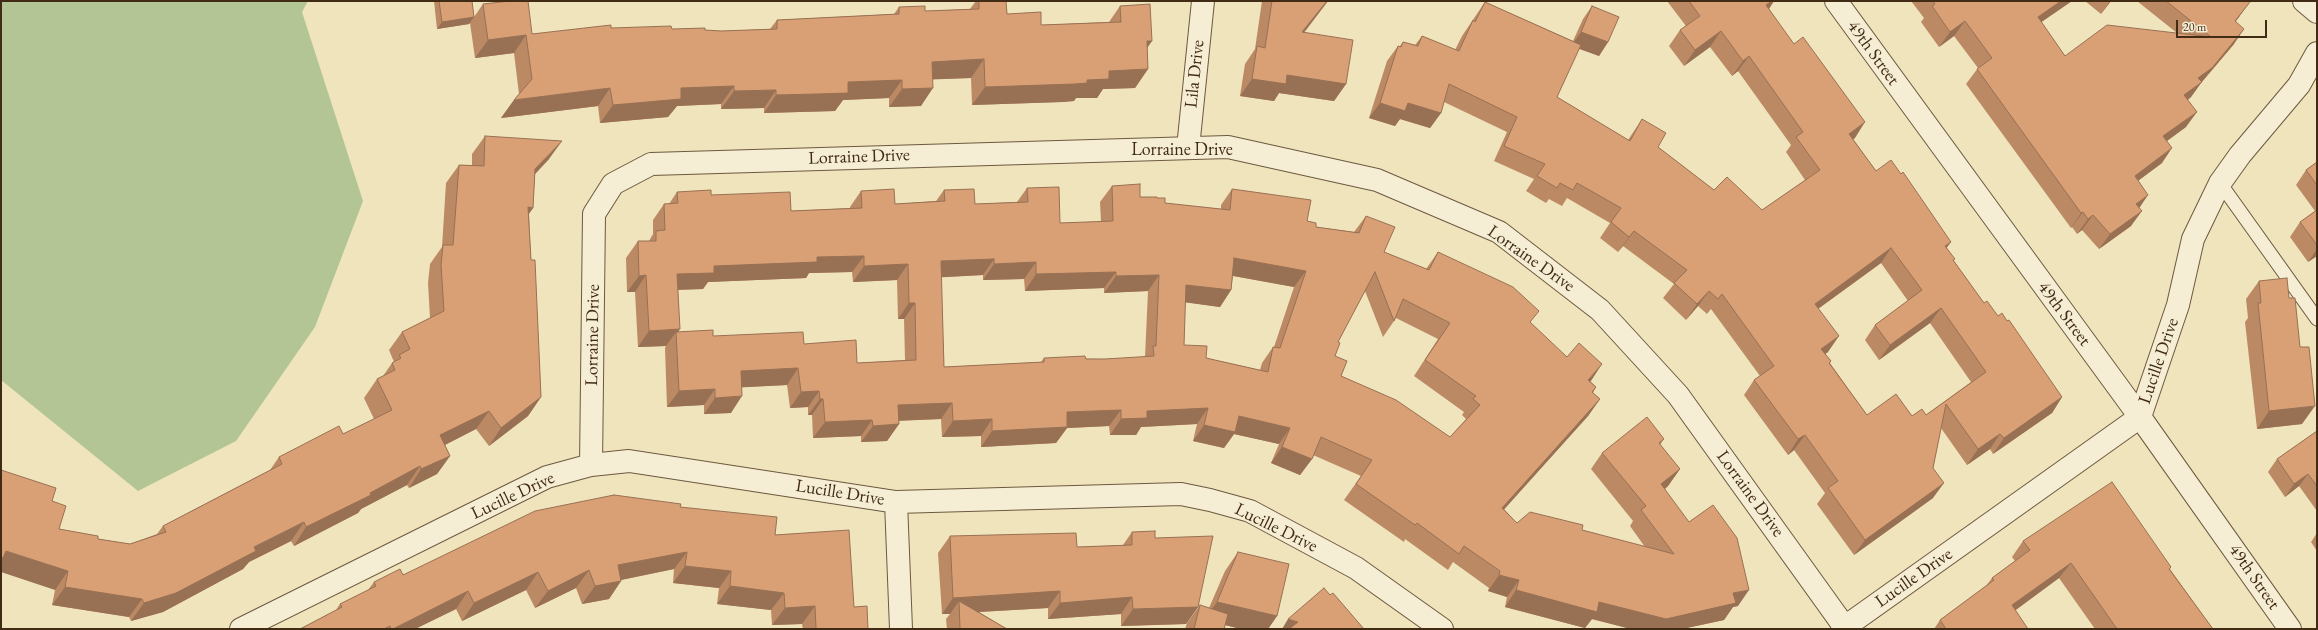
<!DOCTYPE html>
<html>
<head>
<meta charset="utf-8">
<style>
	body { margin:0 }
	#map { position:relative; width:2318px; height:630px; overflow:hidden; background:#f0e4bd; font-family:"EB Garamond",serif }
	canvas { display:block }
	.frame { position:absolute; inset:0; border:2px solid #412b15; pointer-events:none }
	.scale { position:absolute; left:2176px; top:20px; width:91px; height:18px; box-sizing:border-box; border:2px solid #412b15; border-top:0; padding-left:5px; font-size:12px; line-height:14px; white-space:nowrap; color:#412b15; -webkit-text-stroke:3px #f5edd4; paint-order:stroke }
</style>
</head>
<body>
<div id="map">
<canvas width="2318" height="630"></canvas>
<div class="frame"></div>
<div class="scale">20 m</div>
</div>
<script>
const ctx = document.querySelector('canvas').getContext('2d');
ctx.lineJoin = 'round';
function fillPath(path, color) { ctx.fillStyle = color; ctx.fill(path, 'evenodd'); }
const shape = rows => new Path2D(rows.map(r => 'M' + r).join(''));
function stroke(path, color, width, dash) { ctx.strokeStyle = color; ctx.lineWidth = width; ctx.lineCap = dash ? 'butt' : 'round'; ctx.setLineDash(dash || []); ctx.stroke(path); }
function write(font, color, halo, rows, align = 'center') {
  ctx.font = font + ' "EB Garamond",serif'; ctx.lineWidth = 3; ctx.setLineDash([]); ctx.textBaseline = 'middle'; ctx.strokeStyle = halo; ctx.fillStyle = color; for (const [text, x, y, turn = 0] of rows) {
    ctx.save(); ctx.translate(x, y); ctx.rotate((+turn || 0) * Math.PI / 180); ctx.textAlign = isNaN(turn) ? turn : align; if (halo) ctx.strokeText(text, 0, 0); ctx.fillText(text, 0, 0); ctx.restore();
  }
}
fillPath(shape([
	[1,1,308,1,302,12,363,201,315,327,236,441,138,491,1,380]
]), '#b4c595');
const service = shape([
	[2220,183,2317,319]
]);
const minor = shape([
	[1836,1,2140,417,1842,629],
	[2304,1,2317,12],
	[1188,148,1203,1],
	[591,465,594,214,613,184,651,164,1228,147,1377,180,1499,232,1600,310,1678,395,1846,629],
	[896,502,901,629],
	[241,629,547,477,591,465,629,461,896,502,1181,494,1210,500,1250,511,1356,568,1442,629]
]);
const tertiary = shape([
	[2290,629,2140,417,2178,305,2193,239,2220,183,2240,155,2299,85,2317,53]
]);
stroke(service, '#6d593f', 15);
stroke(minor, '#6d593f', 24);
stroke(tertiary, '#6d593f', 24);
stroke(service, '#f5edd4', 13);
stroke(minor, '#f5edd4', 22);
stroke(tertiary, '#f5edd4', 22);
fillPath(shape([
	[434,1,472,1,474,17,483,4,532,34,611,28,672,29,721,31,770,29,777,20,894,14,899,7,925,11,970,9,976,1,1006,1,1007,14,1041,25,1109,22,1120,6,1147,48,1148,69,1135,88,1103,89,1097,98,1076,98,1074,101,1062,102,972,105,971,78,933,79,921,106,889,107,889,98,843,100,835,111,764,113,764,108,721,109,721,104,677,106,668,117,600,123,598,106,501,118,514,100,519,94,514,53,475,58,470,23,469,24,437,29],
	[1262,1,1328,1,1304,33,1346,84,1334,101,1279,93,1274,101,1240,96,1245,64,1255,49],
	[1667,1,1774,1,1769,9,1855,138,1853,139,1876,171,1947,248,1954,261,1984,303,1998,316,2062,397,2052,413,1993,454,1990,449,1967,465,1941,428,1933,468,1933,498,1854,555,1817,504,1825,493,1794,450,1788,455,1744,395,1754,380,1760,376,1711,309,1707,314,1698,306,1686,320,1663,298,1674,284,1623,246,1618,252,1600,238,1610,223,1567,198,1562,206,1549,199,1546,203,1526,191,1534,179,1494,161,1507,132,1444,102,1441,113,1430,128,1400,119,1395,126,1369,118,1387,61,1398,46,1400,46,1403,42,1415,45,1422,36,1455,50,1462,36,1485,2,1573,41,1583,19,1592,6,1608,42,1599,56,1579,48,1557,97,1628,140,1642,119,1658,147,1714,190,1762,210,1805,180,1786,152,1791,145,1738,71,1732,76,1710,47,1684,66,1669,46,1680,30,1686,26],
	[1881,263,1908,301,1875,325,1865,340,1879,360,1930,323,1971,382,1926,415,1912,416,1867,415,1830,363,1831,361,1825,354,1828,352,1818,309],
	[1911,1,2072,1,2041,22,2065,56,2177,33,2137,1,2248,1,2239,17,2236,21,2234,44,2201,83,2191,97,2188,100,2186,127,2167,141,2162,163,2138,181,2139,208,2131,226,2099,249,2082,230,2077,234,2072,227,2071,228,1966,84,1978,68,1954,36,1939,47,1921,22,1924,18],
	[2085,1,2111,1,2101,14],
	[485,136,549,159,535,174,533,208,529,214,531,260,541,397,528,416,489,446,476,429,445,445,450,456,437,474,409,488,407,485,361,509,358,513,294,546,291,541,249,562,243,569,163,612,131,621,129,617,52,605,55,590,52,501,59,529,98,539,130,544,157,534,163,526,270,470,279,457,343,434,374,419,364,398,377,379,383,376,392,363,394,362,389,350,402,332,430,318,428,283,430,264,442,247,446,183,459,165,472,165,472,154],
	[2317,162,2317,256,2308,262,2290,237,2300,222,2315,211,2296,185,2306,170],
	[1112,186,1140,197,1157,198,1165,203,1221,209,1221,205,1232,189,1307,221,1316,227,1354,232,1366,216,1384,252,1426,269,1438,252,1531,323,1596,387,1593,393,1600,399,1588,416,1504,509,1517,523,1582,530,1645,547,1630,526,1633,521,1591,469,1602,453,1664,439,1660,445,1680,469,1668,486,1665,489,1738,606,1733,607,1724,620,1682,629,1631,629,1592,619,1585,628,1505,607,1507,597,1488,591,1489,588,1453,562,1448,570,1405,539,1404,542,1344,500,1361,476,1313,455,1312,459,1300,475,1271,463,1279,444,1234,434,1224,448,1193,441,1197,424,1141,427,1136,435,1110,435,1109,426,1067,428,1056,443,981,447,981,436,942,437,941,419,898,421,899,424,887,441,861,442,861,436,813,438,812,415,808,415,808,407,790,408,787,385,742,387,731,413,704,414,704,405,667,407,665,348,666,346,638,347,635,292,627,292,626,258,638,241,649,241,653,234,653,220,664,204,669,204,677,192,711,195,791,211,850,208,850,207,861,191,895,204,936,201,944,190,975,204,1017,202,1027,188,1060,223,1101,222,1100,202],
	[852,272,853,282,897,280,898,319,904,319,905,360,857,363,804,344,713,336,679,332,678,290,703,289,708,282,806,278,809,273],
	[983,275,983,280,1024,279,1025,291,1104,288,1104,293,1148,291,1145,357,1105,359,1044,358,1041,362,944,367,941,277],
	[1233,276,1294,287,1274,347,1273,347,1262,363,1260,370,1206,358,1184,345,1185,302,1220,307,1231,290],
	[1365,291,1383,337,1394,321,1396,318,1438,339,1414,376,1464,412,1462,415,1466,419,1450,437,1341,376,1335,356,1338,342],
	[2259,281,2302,424,2257,429,2245,322,2248,318,2246,299],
	[2317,431,2317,511,2299,486,2285,497,2268,472,2277,459],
	[680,507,775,535,854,607,868,629,803,629,802,624,772,625,771,610,717,604,719,588,673,583,674,569,621,580,621,581,609,599,582,604,576,588,535,608,526,590,462,621,456,609,415,629,300,629,336,610,340,604,368,590,374,582],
	[1132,532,1155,538,1198,607,1186,624,1121,626,1121,614,1048,619,1048,608,979,612,1007,629,947,629,946,619,950,614,942,614,938,553,950,536,1077,547,1123,545],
	[2317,533,2317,551,2311,542],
	[2023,541,2171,567,2170,569,2213,629,2095,629,2059,578,2015,610,2028,629,1934,629,1940,620,1986,586,1992,578,2015,561,2012,557],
	[1238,552,1277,616,1268,629,1241,629,1225,625,1224,629,1185,629,1187,623,1200,605,1209,608,1225,571]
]), '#bb8a65');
fillPath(shape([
	[1327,1,1328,1,1290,50,1302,32],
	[1772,1,1774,1,1766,13,1766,5],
	[2061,1,2072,1,2027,32,2038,17],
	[2110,1,2111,1,2101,14],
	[2250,2,2239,17,2224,36,2235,21],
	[474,17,469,24,437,29,442,22],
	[1965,21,1954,36,1939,47,1950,32],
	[2244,29,2234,44,2201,83,2191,97,2174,110,2184,95,2198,78],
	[1721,31,1710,47,1684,66,1695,50],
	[1581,32,1608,42,1599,56,1571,46],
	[526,35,514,53,475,58,488,40],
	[1147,41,1152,41,1139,60],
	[1749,56,1738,71,1732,76,1743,61],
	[984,59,971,78,919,80,932,62],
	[1148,69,1135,88,1103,89,1097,98,1076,98,1074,101,1062,102,972,105,985,87,1087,80,1109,71],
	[1287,75,1346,84,1334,101,1279,93,1274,101,1240,96,1252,79],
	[902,80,889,98,843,100,835,111,764,113,776,95,848,82],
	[734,86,721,104,677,106,668,117,600,123,613,105,681,88],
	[610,88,598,106,501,118,514,100],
	[933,88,921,106,889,107,902,89],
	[776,90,764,108,721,109,734,91],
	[1380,103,1408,103,1441,113,1430,128,1400,119,1395,126,1369,118],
	[2197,112,2186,127,2153,151,2163,136],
	[1865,122,1855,138,1838,150,1849,134],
	[562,141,549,159,522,188,535,169],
	[2172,148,2162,163,2124,191,2135,176],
	[2148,195,2138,210,2136,204],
	[528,207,533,208,520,226],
	[2142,211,2131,226,2099,249,2110,234],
	[2083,212,2072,227,2071,228,2081,213],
	[2093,215,2082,230,2077,234,2088,219],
	[1634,231,1623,246,1618,252,1629,237],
	[1951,242,1940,257,1945,246],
	[1891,248,1881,263,1804,319,1815,304],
	[2317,249,2317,256,2308,262],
	[864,256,852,272,809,273,806,278,708,282,703,289,666,290,677,274,714,266,817,257],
	[1234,258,1306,271,1294,287,1223,274],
	[994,259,983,275,929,278,941,261],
	[1036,262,1024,279,983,280,994,264],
	[908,264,897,280,853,282,864,266],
	[1116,272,1104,288,1025,291,1036,274],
	[646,275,635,292,627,292,639,276],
	[1159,275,1148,291,1104,293,1116,276],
	[1186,285,1231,290,1220,307,1175,301],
	[1709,291,1698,306,1686,320,1697,304],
	[909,303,915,303,904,319,898,319],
	[1941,308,1930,323,1879,360,1890,345],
	[680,329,676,335,676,332,666,346,638,347,649,331],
	[1839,336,1828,352,1811,364,1821,349],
	[1602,364,1591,381,1577,396,1588,380],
	[798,368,787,385,730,388,741,371],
	[715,389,704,405,667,407,679,391],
	[819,391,808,407,790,408,801,392],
	[742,396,731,413,704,414,715,398],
	[541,397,528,416,489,446,501,428],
	[2062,397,2052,413,1993,454,2004,438],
	[820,399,823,399,812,415,808,415],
	[1600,399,1588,416,1491,524,1502,508],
	[952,403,941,419,886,421,898,405],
	[2315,406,2302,424,2257,429,2269,411],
	[1208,408,1197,424,1141,427,1136,435,1110,435,1121,419,1147,411],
	[1121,410,1109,426,1067,428,1056,443,981,447,992,431,1067,412],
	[489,411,476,429,427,454,440,435],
	[1239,416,1290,428,1279,444,1234,434,1224,448,1193,441,1204,425],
	[992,419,981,436,942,437,953,421],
	[872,420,861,436,813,438,825,422],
	[899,424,887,441,861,442,873,426],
	[2000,434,1990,449,1967,465,1978,449],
	[1805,435,1794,450,1788,455,1798,439],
	[1282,447,1312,459,1300,475,1271,463],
	[450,456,437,474,409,488,421,469],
	[420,466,407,485,361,509,358,513,294,546,306,527],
	[1680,469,1668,486,1650,501,1661,484],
	[2308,474,2299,486,2285,497,2294,484],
	[1944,483,1933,498,1854,555,1865,540],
	[304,522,291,541,249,562,243,569,163,612,131,621,144,603,254,547],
	[6,551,68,571,55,590,1,572,1,557],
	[687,552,674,569,606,583,618,565],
	[2071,563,2059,578,2001,621,2012,605],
	[685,566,731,571,719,588,673,583],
	[589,570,576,588,535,608,548,591],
	[538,572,526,590,462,621,474,603],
	[1499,575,1519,580,1507,597,1488,591],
	[621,581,609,599,582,604,595,586],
	[730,586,784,593,771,610,717,604],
	[65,587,142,599,129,617,52,605],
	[1516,590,1599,602,1733,593,1749,590,1738,606,1733,607,1724,620,1682,629,1631,629,1592,619,1585,628,1505,607],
	[468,591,456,609,415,629,393,629],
	[1060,591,1048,608,960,613,959,601,950,614,942,614,953,598],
	[1132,597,1121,614,1048,619,1060,603],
	[1217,602,1277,616,1268,629,1241,629,1204,620],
	[815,606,802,624,772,625,785,608],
	[1198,607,1186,624,1121,626,1133,609],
	[1288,619,1298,622,1293,629,1282,629]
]), '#987053');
const building = shape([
	[439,1,472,1,474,17,442,22,439,1],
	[510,1,528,1,532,34,611,25,611,28,671,26,672,29,705,28,705,30,721,31,777,29,777,20,899,14,899,7,925,6,925,11,979,9,979,1,1006,1,1007,14,1041,12,1041,25,1121,22,1120,6,1150,4,1152,41,1147,41,1148,69,1109,71,1109,79,1087,80,1087,83,1075,84,985,87,984,59,932,62,933,88,902,89,902,80,848,82,848,93,816,94,776,95,776,90,734,91,734,86,681,88,681,99,613,105,610,88,514,100,532,79,526,35,488,40,483,4,510,1],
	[1272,1,1327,1,1302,32,1353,40,1346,84,1287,75,1286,84,1252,79,1257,46,1265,48,1272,1],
	[1689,1,1772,1,1766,5,1794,44,1803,37,1865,122,1849,134,1876,171,1891,160,1901,174,1903,172,1951,242,1945,246,1955,259,1953,260,1984,303,1987,301,1998,316,2002,313,2007,321,2009,320,2062,397,2004,438,2000,434,1978,449,1946,404,1933,468,1944,483,1865,540,1828,488,1838,481,1805,435,1798,439,1754,380,1774,366,1722,294,1718,299,1709,291,1697,304,1674,283,1687,270,1634,231,1629,237,1611,222,1621,208,1577,183,1573,190,1560,183,1557,188,1537,176,1545,164,1504,146,1517,117,1449,84,1441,113,1408,103,1405,111,1380,103,1398,46,1401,47,1403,42,1418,46,1422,36,1459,51,1473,20,1475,22,1485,2,1581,45,1557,97,1630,141,1642,119,1666,133,1658,147,1714,190,1727,177,1762,210,1820,170,1796,137,1803,132,1749,56,1743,61,1721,31,1695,50,1680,30,1700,16,1689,1],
	[1891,248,1922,290,1875,325,1890,345,1941,308,1986,372,1926,415,1922,409,1912,416,1896,394,1867,415,1829,363,1831,361,1821,349,1839,336,1815,304,1891,248],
	[1933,1,2061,1,2038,17,2065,56,2107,25,2211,37,2166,1,2248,1,2250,2,2235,21,2244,29,2212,68,2198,78,2202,82,2184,95,2197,112,2163,136,2172,148,2135,176,2148,195,2136,204,2142,211,2110,234,2093,215,2088,219,2083,212,2081,213,1977,69,1992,58,1965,21,1950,32,1932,6,1935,4,1933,1],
	[1592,6,1619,17,1608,42,1581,32,1592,6],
	[485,136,562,141,535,169,533,208,528,207,531,260,535,260,541,397,501,428,489,411,440,435,450,456,421,469,420,466,370,493,371,495,306,527,304,522,254,547,256,551,176,593,144,603,142,599,65,587,68,571,6,551,3,558,1,557,1,470,56,488,52,501,66,506,59,529,98,536,98,539,130,544,166,532,163,526,282,464,279,457,339,426,343,434,392,410,377,379,395,370,392,363,401,358,399,355,410,349,402,332,444,311,441,265,443,245,453,245,459,165,484,166,485,136],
	[2317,162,2317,185,2306,170,2317,162],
	[1140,184,1140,197,1157,197,1157,198,1165,198,1165,203,1230,210,1232,189,1311,200,1307,221,1316,223,1316,227,1359,233,1366,216,1395,227,1384,252,1429,270,1438,252,1513,287,1539,311,1530,322,1567,357,1579,343,1602,364,1588,380,1596,387,1592,392,1600,399,1502,508,1517,523,1530,512,1583,525,1582,530,1674,554,1641,510,1646,506,1602,453,1647,417,1664,439,1659,443,1680,469,1661,484,1689,522,1713,505,1737,538,1749,590,1733,593,1736,603,1666,619,1599,602,1597,612,1516,590,1519,580,1499,575,1500,571,1464,546,1459,554,1417,523,1415,525,1356,484,1372,460,1321,437,1312,459,1282,447,1290,428,1239,416,1235,432,1204,425,1208,408,1147,411,1147,418,1121,419,1121,410,1067,412,1067,427,992,431,992,419,953,421,952,403,898,405,899,424,873,426,872,420,825,422,823,399,820,399,819,391,801,392,798,368,741,371,742,396,715,398,715,389,679,391,676,332,713,330,713,336,803,332,804,344,856,340,857,363,916,360,915,303,909,303,908,264,864,266,864,256,817,257,817,262,714,266,714,273,677,274,680,329,649,331,646,275,639,276,638,241,656,241,656,231,665,230,664,204,678,203,677,192,711,190,711,195,790,192,791,211,862,208,861,191,894,189,895,204,945,201,944,190,974,189,975,204,1028,202,1027,188,1059,187,1060,223,1113,221,1112,186,1140,184],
	[1234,258,1306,271,1280,348,1273,347,1268,372,1206,358,1207,346,1184,345,1186,285,1231,290,1234,258],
	[994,259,994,264,1036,262,1036,274,1116,272,1116,276,1159,275,1156,346,1153,346,1154,356,1105,359,1086,359,1085,356,1044,358,1044,362,944,367,941,261,994,259],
	[1375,272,1394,321,1403,299,1450,323,1425,360,1476,396,1473,399,1480,405,1450,437,1396,400,1341,376,1347,361,1335,356,1340,343,1338,342,1375,272],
	[2317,210,2317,245,2300,222,2317,210],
	[2287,278,2289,298,2295,298,2300,347,2309,347,2315,406,2269,411,2258,303,2261,303,2259,281,2287,278],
	[2317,431,2317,486,2308,474,2294,484,2277,459,2317,431],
	[2112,482,2171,567,2169,569,2213,629,2117,629,2071,563,2012,605,2028,629,1946,629,1940,620,1994,580,1992,578,2030,550,2023,541,2112,482],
	[614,495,681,504,680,507,777,517,775,535,849,530,854,607,867,606,868,629,816,629,815,606,785,608,784,593,730,586,731,571,685,566,687,552,618,565,621,581,595,586,589,570,548,591,538,572,474,603,468,591,393,629,391,629,390,626,384,629,300,629,342,607,340,604,376,586,374,582,400,569,403,575,535,511,614,495],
	[1155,531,1155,538,1213,536,1198,607,1133,609,1132,597,1060,603,1060,591,953,598,950,536,1076,533,1077,547,1132,545,1132,532,1155,531],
	[1238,552,1289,564,1277,616,1217,602,1238,552],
	[1324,588,1330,595,1333,593,1364,629,1289,629,1298,622,1288,619,1324,588],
	[959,601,1007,629,960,629,959,601],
	[1200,605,1228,614,1224,629,1194,629,1200,605]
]);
fillPath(building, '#d9a076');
stroke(building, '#987053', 1);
write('18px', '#412b15', '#f5edd4', [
	["49th Street",1873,53,54],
	["Lila Drive",1195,74,-84],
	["Lorraine Drive",1182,150],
	["Lorraine Drive",859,157,-2],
	["Lorraine Drive",1531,259,35],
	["49th Street",2064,314,53],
	["Lorraine Drive",593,335,-89],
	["Lucille Drive",2159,361,-71],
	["Lucille Drive",840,493,9],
	["Lorraine Drive",1750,494,54],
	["Lucille Drive",513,496,-25],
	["Lucille Drive",1276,528,26],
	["49th Street",2254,577,55],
	["Lucille Drive",1914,578,-35]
]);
</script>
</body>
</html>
